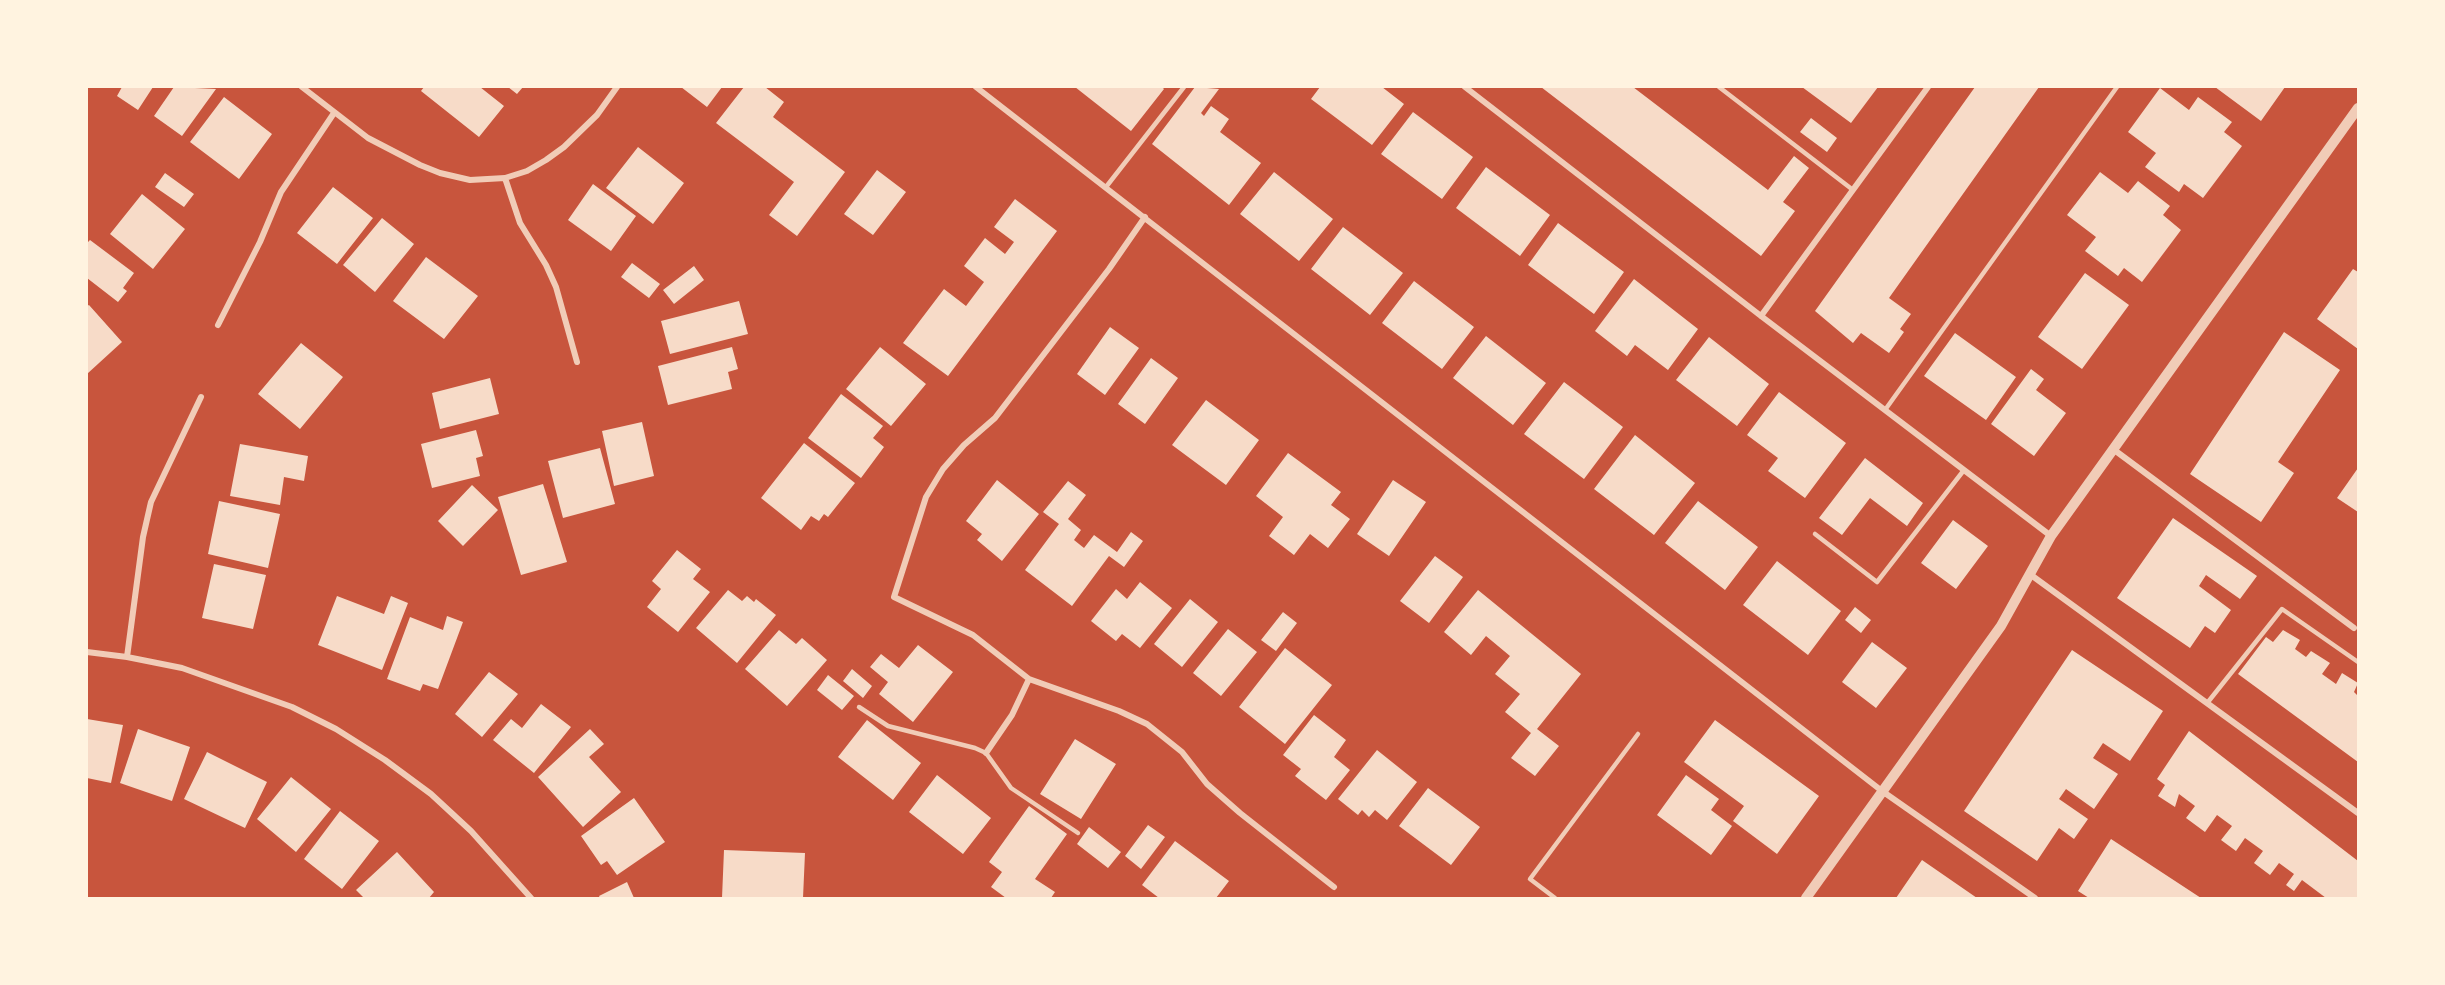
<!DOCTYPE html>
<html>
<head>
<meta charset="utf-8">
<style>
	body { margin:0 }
	#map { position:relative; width:2445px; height:985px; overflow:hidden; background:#c8553d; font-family:"Open Sans",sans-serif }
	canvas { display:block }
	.frame { position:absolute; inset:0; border:88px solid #fff3e0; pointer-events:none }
</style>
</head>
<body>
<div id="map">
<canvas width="2445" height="985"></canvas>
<div class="frame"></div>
</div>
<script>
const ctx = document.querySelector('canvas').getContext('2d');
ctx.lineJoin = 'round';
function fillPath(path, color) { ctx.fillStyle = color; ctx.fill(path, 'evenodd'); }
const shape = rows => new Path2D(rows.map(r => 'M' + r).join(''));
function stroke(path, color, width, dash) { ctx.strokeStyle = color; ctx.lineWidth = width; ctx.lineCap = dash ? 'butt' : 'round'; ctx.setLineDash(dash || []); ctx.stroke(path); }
fillPath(shape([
	[122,87,153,87,138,110,117,96],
	[174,87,216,89,182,136,154,116],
	[424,87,480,87,504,106,479,137,421,91],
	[508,87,523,87,517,94],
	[681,87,722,87,707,107],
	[744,87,765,87,784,102,773,117,845,172,797,236,769,215,794,182,716,123],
	[1075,87,1162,87,1164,89,1131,131],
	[1195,87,1219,89,1201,113,1204,116,1211,106,1229,119,1220,132,1261,163,1229,205,1152,144],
	[1320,87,1382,87,1404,104,1372,145,1311,99],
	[1541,87,1633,87,1768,190,1794,156,1809,168,1783,202,1795,211,1761,256],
	[1802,87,1878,87,1851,123],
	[1975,87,2039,87,1889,298,1911,314,1900,329,1904,332,1889,353,1861,333,1853,343,1815,311],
	[2215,87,2285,87,2261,121],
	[2160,88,2189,110,2198,97,2232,122,2224,132,2242,146,2203,198,2184,184,2179,192,2145,167,2156,153,2128,132],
	[224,97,272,134,239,179,190,142],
	[1413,112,1473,157,1442,199,1381,154],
	[1811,118,1837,138,1827,152,1800,132],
	[638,147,684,183,653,224,606,188],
	[1486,167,1550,215,1520,256,1456,208],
	[877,170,906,192,873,235,844,214],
	[1274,172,1333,219,1299,261,1240,214],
	[2100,172,2128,193,2138,181,2170,206,2163,215,2181,230,2142,282,2124,268,2118,276,2085,251,2096,237,2067,215],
	[165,173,194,194,184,207,155,187],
	[593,184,636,216,611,251,568,220],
	[333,187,373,218,337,264,297,233],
	[142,194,185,229,153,269,110,234],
	[1015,199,1057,231,948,376,903,343,944,289,966,306,984,282,964,266,985,238,1005,254,1014,242,994,227],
	[382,218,414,244,375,292,343,265],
	[1558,223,1624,272,1594,314,1528,265],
	[1343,227,1403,273,1370,315,1311,269],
	[90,240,134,273,123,288,127,291,118,302,87,278,87,243],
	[426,257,478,296,444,339,393,301],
	[632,263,660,284,649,298,621,277],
	[694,266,704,280,674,304,663,290],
	[2353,269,2358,272,2358,349,2317,319],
	[2085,273,2129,305,2082,369,2038,337],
	[1634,279,1698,329,1668,370,1635,345,1627,356,1595,331],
	[1414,281,1474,327,1442,369,1382,323],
	[739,301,748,334,670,354,661,321],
	[89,305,122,342,87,374,87,306],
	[1110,327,1139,348,1105,395,1077,374],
	[2284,332,2340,370,2278,462,2294,473,2261,522,2190,474],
	[1955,333,2016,377,1986,420,1924,376],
	[1486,336,1546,383,1513,425,1453,378],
	[1709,337,1769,384,1737,426,1676,380],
	[301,343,343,377,300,429,258,394],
	[732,347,738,369,728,372,732,389,668,405,658,366],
	[880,347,926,384,891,426,846,389],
	[1151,358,1178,378,1145,424,1118,404],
	[2031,369,2044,379,2036,390,2066,413,2034,456,1991,424],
	[490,378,499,414,440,429,432,393],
	[1564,382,1623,427,1584,479,1524,434],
	[1779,392,1846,443,1805,498,1768,471,1778,458,1747,435],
	[841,394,883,426,873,438,884,447,861,478,808,438],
	[1206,400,1259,440,1226,485,1172,445],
	[642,422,654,476,614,486,602,431],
	[476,430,483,456,476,458,480,476,432,488,421,444],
	[1635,435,1695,483,1654,535,1594,489],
	[804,443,855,483,828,517,824,514,819,521,811,516,801,530,761,498],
	[240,444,308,456,304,481,284,477,280,505,230,496],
	[600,448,615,504,563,518,548,461],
	[1288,453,1341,492,1331,505,1350,519,1328,548,1310,534,1294,555,1269,536,1283,517,1256,496],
	[1865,458,1923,503,1907,526,1870,498,1842,535,1819,518],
	[2358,468,2358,512,2337,498],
	[997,480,1039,514,1002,561,977,540,982,534,966,521],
	[1393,480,1426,502,1389,556,1357,534],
	[1068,481,1086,495,1068,519,1081,530,1074,540,1084,548,1094,535,1117,552,1131,532,1143,541,1124,567,1109,556,1072,606,1025,570,1059,524,1043,512],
	[543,484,567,562,521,575,498,497],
	[472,485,498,510,463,546,438,521],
	[219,501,280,514,268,568,208,554],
	[1698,501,1758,547,1725,590,1665,543],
	[2173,518,2257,576,2240,599,2206,575,2199,586,2231,610,2215,633,2205,626,2190,648,2117,598],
	[1953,520,1988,546,1956,589,1921,563],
	[677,550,701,569,693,579,710,592,678,632,647,607,661,589,652,581],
	[1435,556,1463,577,1429,623,1400,601],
	[1777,561,1841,611,1808,655,1743,605],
	[214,564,266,575,253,629,202,618],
	[1140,582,1172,608,1140,648,1122,634,1116,641,1091,621,1116,589,1127,599],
	[728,590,742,601,747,596,754,602,756,599,776,615,737,663,696,628],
	[1478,590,1581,674,1537,729,1559,746,1535,776,1511,758,1531,733,1505,712,1520,694,1495,674,1510,656,1486,636,1471,655,1444,632],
	[337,596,384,614,391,596,408,603,382,670,318,645],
	[1190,599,1218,622,1182,667,1154,644],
	[1855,607,1871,620,1861,633,1845,620],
	[1283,612,1297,623,1276,651,1261,640],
	[447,616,463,622,438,689,423,684,420,691,387,679,410,617,443,630],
	[1228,629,1257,652,1221,696,1193,673],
	[779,630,796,644,802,638,827,660,787,706,745,669],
	[2283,630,2300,640,2295,649,2306,657,2311,651,2330,663,2322,674,2336,684,2342,673,2358,683,2354,692,2358,696,2358,762,2238,674,2266,637,2273,642],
	[1872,642,1907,668,1876,708,1842,682],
	[918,645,953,672,913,722,879,694,888,682,870,667,881,654,899,668],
	[1285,648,1332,685,1285,744,1239,707],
	[2072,650,2163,711,2130,761,2103,743,2093,758,2118,774,2094,809,2066,789,2059,799,2088,819,2074,839,2059,828,2037,861,1964,811],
	[852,669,872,686,863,698,843,681],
	[489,672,518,694,482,737,455,714],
	[828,675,854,696,842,710,817,690],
	[541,704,571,727,534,773,493,740,511,719,522,728],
	[1314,715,1346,740,1334,757,1350,770,1326,800,1295,776,1301,769,1283,755],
	[87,719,123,725,111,783,87,778],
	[867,720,921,763,893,800,838,757],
	[1715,720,1819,796,1777,854,1733,821,1744,806,1684,762],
	[138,729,190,747,172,801,120,783],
	[590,729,604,744,589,757,621,792,583,827,538,777],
	[2189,731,2358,861,2358,898,2326,898,2302,880,2294,891,2286,885,2294,874,2279,863,2270,875,2254,863,2263,851,2245,838,2236,851,2221,840,2232,826,2217,815,2205,832,2186,818,2195,806,2179,794,2175,807,2158,796,2165,785,2157,779],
	[1075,739,1116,764,1081,819,1040,794],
	[1377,750,1417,782,1387,820,1375,810,1369,817,1362,810,1358,815,1338,799],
	[207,752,267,782,245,828,184,799],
	[937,775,991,818,963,854,909,812],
	[1686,775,1719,799,1711,810,1732,826,1711,855,1657,815],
	[291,777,331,809,296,852,257,819],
	[1428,788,1480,827,1451,865,1399,826],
	[634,798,665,842,617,875,607,861,601,865,581,836],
	[1029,806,1067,834,1035,879,1055,892,1051,898,1006,898,991,887,1002,872,989,862],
	[340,811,379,841,342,889,304,859],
	[1148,825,1165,837,1141,869,1125,856],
	[1089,827,1121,852,1108,868,1077,844],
	[2111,839,2201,898,2089,898,2078,891],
	[1175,841,1229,881,1216,898,1159,898,1142,885],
	[724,850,805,853,803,898,722,898],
	[397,852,434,892,429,898,364,898,356,890],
	[1922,860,1977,898,1896,898],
	[627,882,634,898,600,898,599,896]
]), '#f7dbc8');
stroke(shape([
	[1719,87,1853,190],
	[1106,187,1184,87],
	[1885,410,2117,87],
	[1815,534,1877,582,1964,470],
	[2208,702,2282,609,2358,662],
	[859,707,888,726,975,748,986,753,1011,788,1078,833],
	[1555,898,1530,879,1638,734]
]), '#f1ccb7', 4.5);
stroke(shape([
	[302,87,368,138,420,165,440,173,470,180,505,178,527,171,546,160,564,147,597,115,617,87],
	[976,87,1882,791,2035,898],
	[1465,87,1761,316,2051,536],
	[505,178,520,223,546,265,556,287,577,362],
	[1145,217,1109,269,995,418,964,445,943,469,926,497,894,597,973,635,1029,679,1119,711,1147,724,1182,752,1207,784,1240,813,1334,887],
	[1761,316,1928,87],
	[218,325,260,242,281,192,334,113],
	[2113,449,2354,628],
	[2031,575,2358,813],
	[87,652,127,657,182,668,292,707,336,729,385,760,431,794,471,831,531,898],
	[127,657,143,537,151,502,201,397],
	[986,753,1012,715,1029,679]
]), '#f1ccb7', 6);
stroke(shape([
	[1806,898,2001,626,2051,536,2358,108]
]), '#f1ccb7', 10);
</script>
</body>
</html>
